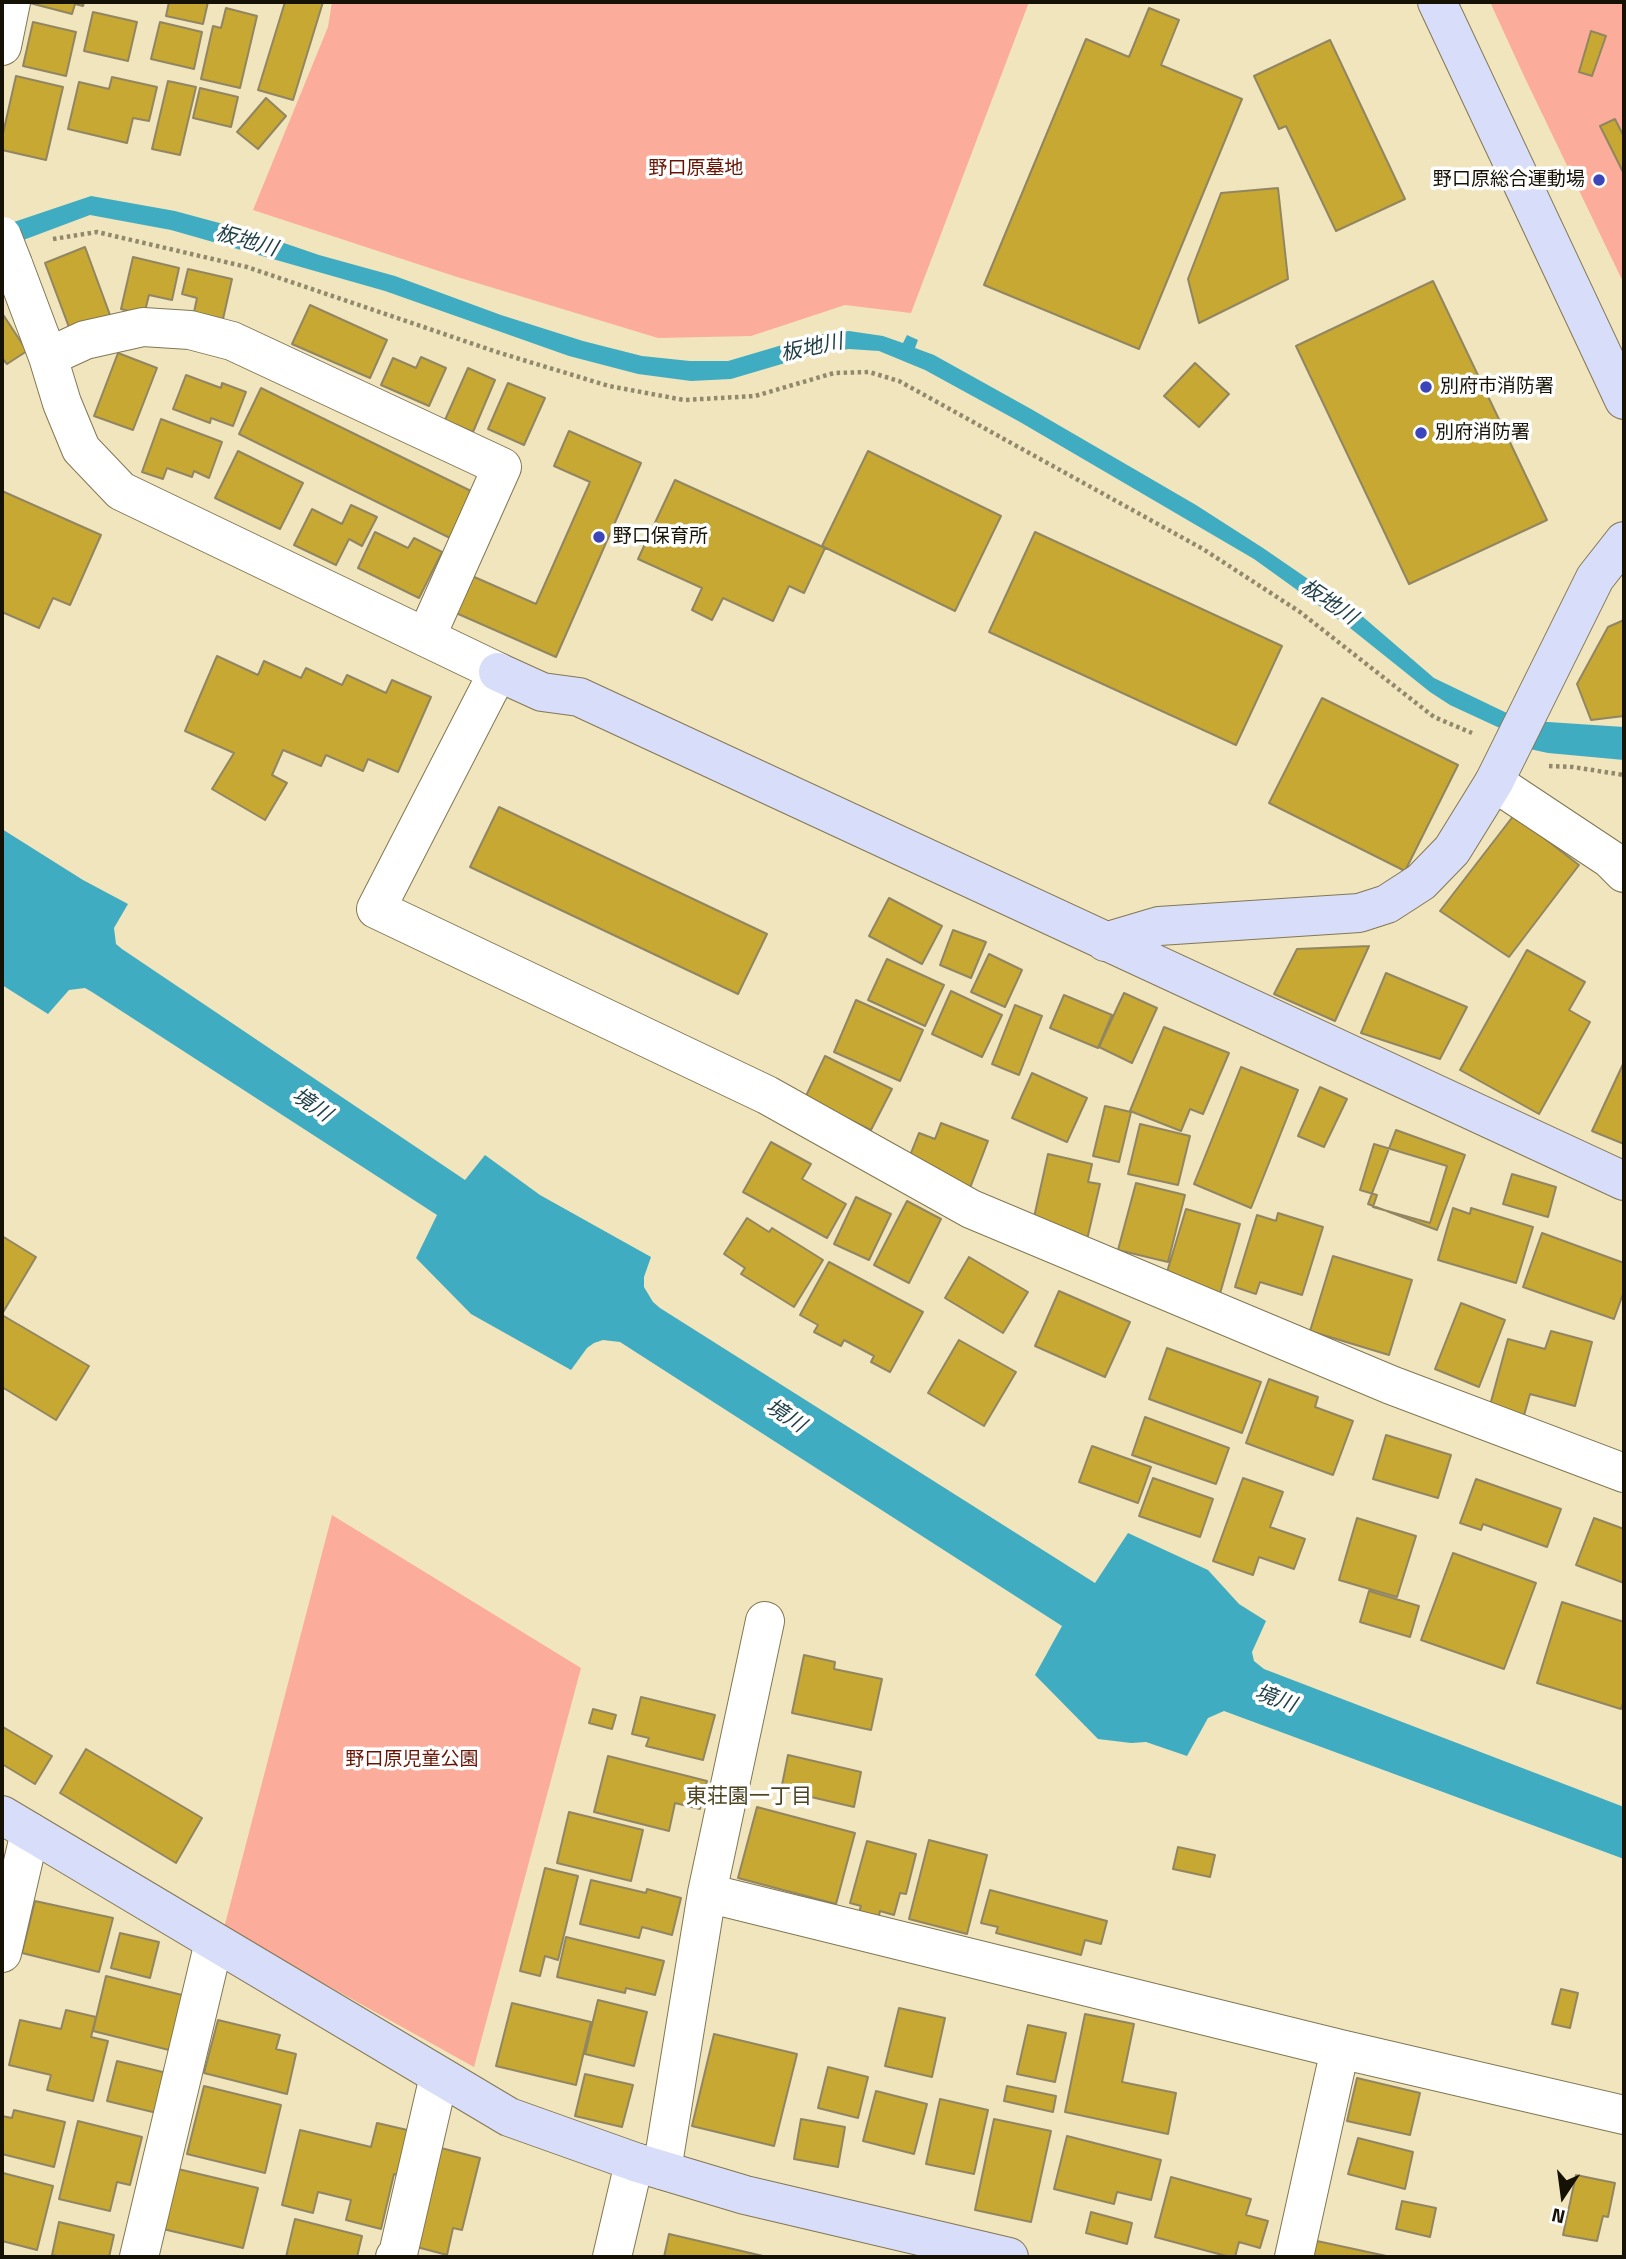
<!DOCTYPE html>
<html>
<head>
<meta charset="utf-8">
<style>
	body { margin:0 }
	#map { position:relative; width:1626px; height:2259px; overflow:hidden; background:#f1e5be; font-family:"Titillium Web",sans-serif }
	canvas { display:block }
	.frame { position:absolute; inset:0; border:4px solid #151104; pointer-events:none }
	.north { position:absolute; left:1528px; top:2161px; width:70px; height:70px; -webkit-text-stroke:5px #fff; paint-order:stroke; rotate:193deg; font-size:19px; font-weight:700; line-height:28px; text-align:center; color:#151104 }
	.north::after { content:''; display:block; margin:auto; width:24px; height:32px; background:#151104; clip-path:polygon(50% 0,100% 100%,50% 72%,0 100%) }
</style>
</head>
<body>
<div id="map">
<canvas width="1626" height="2259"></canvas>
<div class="frame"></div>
<div class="north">N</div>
</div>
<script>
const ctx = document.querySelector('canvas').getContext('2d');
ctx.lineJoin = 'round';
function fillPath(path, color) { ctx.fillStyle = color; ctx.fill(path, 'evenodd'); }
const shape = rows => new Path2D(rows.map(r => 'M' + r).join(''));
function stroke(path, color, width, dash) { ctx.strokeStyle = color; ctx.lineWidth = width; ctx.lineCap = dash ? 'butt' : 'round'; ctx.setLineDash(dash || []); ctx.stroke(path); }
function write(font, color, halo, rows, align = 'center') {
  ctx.font = font + ' "Titillium Web","Noto Sans JP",sans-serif'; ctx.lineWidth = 7; ctx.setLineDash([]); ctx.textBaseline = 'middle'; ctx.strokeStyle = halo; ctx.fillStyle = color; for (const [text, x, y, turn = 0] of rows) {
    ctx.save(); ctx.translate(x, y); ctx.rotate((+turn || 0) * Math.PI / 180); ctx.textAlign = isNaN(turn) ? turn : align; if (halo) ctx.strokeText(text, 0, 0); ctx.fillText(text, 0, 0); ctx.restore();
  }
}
fillPath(shape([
	[332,2,1029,2,911,313,845,305,751,336,658,338,454,276,253,210,328,27],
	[1490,2,1624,2,1624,284,1524,76],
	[332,1515,581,1668,474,2067,224,1928]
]), '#fcac9a');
fillPath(shape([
	[91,196,175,211,249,231,319,255,395,276,501,315,583,341,642,356,690,361,728,361,816,335,849,331,883,336,903,343,907,335,918,340,915,348,934,355,1031,409,1196,505,1263,548,1362,616,1434,678,1511,715,1533,721,1624,727,1624,760,1548,753,1525,748,1504,730,1450,705,1430,692,1350,628,1254,559,1020,422,925,370,879,351,849,349,819,353,731,379,691,381,638,374,569,356,385,291,171,230,90,215,2,248,2,226],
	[2,829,83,880,128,904,114,928,116,944,122,949,465,1180,485,1155,540,1195,651,1257,644,1277,644,1287,653,1302,660,1308,1095,1583,1128,1533,1208,1570,1239,1604,1266,1621,1252,1652,1254,1661,1264,1669,1624,1807,1624,1859,1224,1711,1208,1718,1187,1756,1146,1742,1131,1743,1098,1739,1035,1675,1062,1626,620,1342,603,1340,594,1343,587,1348,571,1370,471,1314,416,1258,437,1215,92,992,85,988,69,990,48,1014,2,985]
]), '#40acc2');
const building = shape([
	[26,2,84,2,83,6,75,4,72,14,26,2],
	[169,2,208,2,203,24,166,16,169,2],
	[285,2,323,2,293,100,258,90,285,2],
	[226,8,257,16,240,88,201,79,213,26,221,28,226,8],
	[1149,8,1179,20,1161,65,1242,99,1139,349,984,285,1086,39,1129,57,1149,8],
	[93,12,137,22,128,61,84,51,93,12],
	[33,22,76,32,66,76,23,66,33,22],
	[160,22,202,32,194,69,151,59,160,22],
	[1591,31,1606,36,1592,76,1579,72,1591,31],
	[1330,40,1405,199,1336,231,1286,126,1279,129,1254,76,1330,40],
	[16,76,63,87,46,160,2,150,2,138,16,76],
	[112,77,157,87,149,121,133,118,127,143,68,129,79,82,109,89,112,77],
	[168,81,196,87,180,155,152,149,168,81],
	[200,88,238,97,231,127,193,118,200,88],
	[266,98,286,116,258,149,237,132,266,98],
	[1615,119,1624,137,1624,174,1600,126,1615,119],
	[1278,188,1288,279,1199,323,1188,279,1221,193,1278,188],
	[85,247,110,315,70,330,45,263,85,247],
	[133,257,179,268,172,300,149,295,144,315,121,309,133,257],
	[188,269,232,279,223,319,194,312,197,298,182,294,188,269],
	[1433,281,1547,520,1409,584,1296,346,1433,281],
	[310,305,387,340,370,378,292,344,310,305],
	[2,313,27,351,7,364,2,358,2,313],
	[118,353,157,368,133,430,94,416,118,353],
	[421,357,446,368,429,406,381,385,393,358,416,368,421,357],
	[1195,363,1229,394,1199,427,1164,396,1195,363],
	[468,368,495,380,473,432,445,420,468,368],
	[186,375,221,388,222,383,246,392,233,426,211,418,210,423,173,409,186,375],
	[508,383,545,398,524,445,488,429,508,383],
	[261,388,473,492,450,538,239,434,261,388],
	[161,419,222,442,209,478,194,471,192,477,167,468,163,479,142,472,161,419],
	[569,431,641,463,556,657,456,613,472,576,536,604,590,482,554,466,569,431],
	[238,451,303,483,280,529,215,498,238,451],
	[868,451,1001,516,955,611,822,546,868,451],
	[675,480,825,548,804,593,789,586,773,621,723,598,712,620,692,610,702,588,638,559,675,480],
	[2,491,101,535,70,605,53,598,39,628,2,612,2,491],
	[351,505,377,517,362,546,349,539,336,565,294,545,312,509,342,524,351,505],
	[375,532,408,548,414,538,442,552,419,598,358,568,375,532],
	[1035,532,1282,646,1236,745,989,632,1035,532],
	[1624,620,1624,716,1591,720,1577,684,1608,627,1624,620],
	[217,656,258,675,264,661,301,678,306,668,342,685,347,675,386,693,392,680,431,697,398,772,368,759,363,771,326,755,321,766,283,750,272,775,287,783,265,820,212,789,234,753,185,731,217,656],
	[1322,698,1458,765,1405,871,1269,803,1322,698],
	[499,807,767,934,738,994,470,867,499,807],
	[1514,815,1579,865,1509,957,1440,911,1514,815],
	[889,898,942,926,922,964,869,936,889,898],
	[953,930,986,942,971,978,940,965,953,930],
	[1369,946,1335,1021,1274,994,1297,949,1369,946],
	[1527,950,1585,982,1569,1010,1590,1022,1539,1114,1460,1070,1527,950],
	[989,954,1022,970,1005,1007,971,992,989,954],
	[887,959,944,985,925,1026,868,1000,887,959],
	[1386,973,1467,1007,1440,1059,1361,1033,1386,973],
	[951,991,1002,1015,982,1057,932,1034,951,991],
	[1124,993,1157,1008,1132,1063,1099,1047,1124,993],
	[1064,995,1112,1015,1098,1048,1050,1028,1064,995],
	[856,1000,923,1030,900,1081,834,1052,856,1000],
	[1015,1005,1042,1016,1019,1075,992,1064,1015,1005],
	[1164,1027,1229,1053,1203,1114,1190,1109,1181,1131,1130,1111,1164,1027],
	[825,1056,892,1089,871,1130,805,1098,825,1056],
	[1624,1062,1624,1144,1592,1131,1624,1062],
	[1241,1067,1298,1090,1251,1208,1194,1184,1241,1067],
	[1032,1073,1087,1098,1067,1142,1012,1118,1032,1073],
	[1320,1087,1347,1099,1324,1147,1298,1136,1320,1087],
	[1105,1106,1131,1112,1119,1162,1093,1156,1105,1106],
	[941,1123,988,1141,970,1188,907,1163,919,1133,935,1139,941,1123],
	[1140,1124,1190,1136,1178,1185,1128,1174,1140,1124],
	[1396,1130,1465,1155,1437,1230,1368,1204,1396,1130],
	[771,1142,811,1164,802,1179,846,1204,827,1238,743,1192,771,1142],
	[1374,1144,1447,1166,1430,1223,1373,1207,1377,1195,1360,1190,1374,1144],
	[1048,1154,1092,1164,1088,1182,1100,1184,1086,1244,1031,1231,1048,1154],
	[1512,1174,1556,1187,1548,1217,1503,1204,1512,1174],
	[1136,1183,1185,1195,1168,1262,1118,1250,1136,1183],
	[856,1197,891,1214,869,1260,834,1244,856,1197],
	[907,1201,941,1219,909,1283,874,1265,907,1201],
	[1453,1208,1470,1214,1471,1208,1533,1227,1516,1283,1438,1260,1453,1208],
	[1186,1209,1240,1224,1219,1297,1164,1282,1186,1209],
	[1278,1213,1323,1227,1302,1295,1260,1282,1256,1294,1235,1287,1257,1215,1276,1221,1278,1213],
	[747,1218,769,1232,772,1228,823,1260,794,1307,741,1274,745,1268,724,1254,747,1218],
	[1542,1233,1624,1263,1624,1291,1614,1319,1523,1287,1542,1233],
	[2,1236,36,1257,2,1314,2,1236],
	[1333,1256,1412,1280,1389,1355,1310,1331,1333,1256],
	[969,1257,1028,1292,1003,1333,945,1298,969,1257],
	[829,1262,923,1312,890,1372,871,1362,874,1356,844,1340,841,1346,814,1332,818,1325,800,1315,829,1262],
	[1059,1291,1130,1322,1105,1377,1035,1346,1059,1291],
	[1461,1303,1505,1320,1479,1387,1435,1369,1461,1303],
	[2,1315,89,1366,56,1420,2,1387,2,1315],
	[1551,1331,1592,1342,1575,1406,1530,1394,1523,1419,1489,1409,1508,1339,1545,1349,1551,1331],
	[959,1340,1016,1372,984,1426,928,1393,959,1340],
	[1167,1348,1261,1382,1242,1433,1149,1399,1167,1348],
	[1269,1379,1318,1397,1315,1407,1353,1421,1333,1475,1246,1443,1269,1379],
	[1145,1417,1229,1448,1216,1484,1132,1455,1145,1417],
	[1386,1435,1451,1455,1438,1498,1373,1479,1386,1435],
	[1092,1446,1151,1467,1138,1503,1079,1482,1092,1446],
	[1153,1478,1213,1499,1200,1537,1139,1516,1153,1478],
	[1243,1478,1283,1492,1270,1527,1305,1539,1294,1569,1259,1557,1253,1575,1213,1561,1243,1478],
	[1476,1479,1561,1509,1547,1547,1483,1524,1481,1530,1460,1523,1476,1479],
	[1357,1518,1416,1536,1397,1597,1339,1580,1357,1518],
	[1594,1518,1624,1529,1624,1583,1576,1565,1594,1518],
	[1453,1553,1536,1583,1504,1669,1421,1640,1453,1553],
	[1369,1591,1419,1606,1410,1637,1360,1622,1369,1591],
	[1562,1602,1624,1622,1624,1700,1621,1709,1537,1683,1562,1602],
	[804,1655,835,1662,834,1669,882,1679,871,1730,792,1713,804,1655],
	[641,1697,715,1715,703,1760,646,1746,649,1738,632,1734,641,1697],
	[593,1709,616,1715,612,1729,589,1723,593,1709],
	[3,1727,52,1756,35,1784,2,1764,3,1727],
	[86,1749,202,1818,176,1863,60,1793,86,1749],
	[788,1755,861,1772,854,1807,781,1790,788,1755],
	[608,1756,707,1781,700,1809,675,1803,669,1831,594,1812,608,1756],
	[757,1807,855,1833,836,1904,738,1878,757,1807],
	[569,1812,643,1830,631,1881,557,1863,569,1812],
	[929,1840,987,1855,967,1934,909,1919,929,1840],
	[867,1841,916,1854,906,1894,900,1893,894,1915,880,1911,878,1920,858,1915,861,1906,850,1903,867,1841],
	[1178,1847,1215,1855,1210,1877,1173,1869,1178,1847],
	[545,1868,578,1876,558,1960,545,1956,540,1976,520,1971,545,1868],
	[591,1880,646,1893,647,1889,681,1898,672,1935,642,1927,639,1938,580,1924,591,1880],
	[990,1890,1107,1921,1101,1944,1085,1940,1081,1955,996,1933,998,1927,981,1923,990,1890],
	[35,1901,113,1918,99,1972,22,1953,35,1901],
	[120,1933,159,1942,150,1978,111,1968,120,1933],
	[566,1937,664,1961,655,1995,626,1988,625,1993,557,1977,566,1937],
	[106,1976,190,1997,177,2052,93,2031,106,1976],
	[1561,1989,1578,1993,1570,2028,1552,2024,1561,1989],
	[598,2000,647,2012,634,2066,585,2054,598,2000],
	[512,2003,591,2022,576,2085,496,2066,512,2003],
	[899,2008,945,2018,932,2077,885,2066,899,2008],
	[66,2010,96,2017,91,2037,108,2041,93,2101,47,2090,51,2075,9,2065,20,2020,61,2029,66,2010],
	[1085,2014,1134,2024,1122,2082,1176,2093,1168,2134,1065,2112,1085,2014],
	[218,2020,280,2035,276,2049,296,2054,287,2094,204,2073,218,2020],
	[1028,2025,1066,2033,1055,2082,1017,2074,1028,2025],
	[714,2034,797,2054,774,2146,692,2126,714,2034],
	[117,2061,171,2074,161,2114,107,2101,117,2061],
	[828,2067,868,2077,858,2118,818,2108,828,2067],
	[585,2074,633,2085,622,2127,575,2116,585,2074],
	[1357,2078,1420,2093,1410,2135,1347,2121,1357,2078],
	[204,2086,281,2105,265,2173,187,2154,204,2086],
	[1007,2086,1056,2096,1053,2112,1004,2101,1007,2086],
	[876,2091,927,2104,914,2154,863,2141,876,2091],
	[940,2099,988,2110,974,2174,926,2164,940,2099],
	[14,2110,65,2122,54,2167,2,2154,2,2116,12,2118,14,2110],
	[801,2119,845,2127,838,2167,794,2159,801,2119],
	[994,2119,1051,2131,1031,2222,975,2210,994,2119],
	[78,2121,142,2137,130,2185,117,2182,110,2211,59,2199,78,2121],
	[377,2123,416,2132,405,2177,394,2174,381,2229,346,2220,351,2200,318,2192,313,2213,282,2205,300,2130,371,2147,377,2123],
	[1067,2136,1161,2160,1151,2200,1117,2192,1114,2204,1054,2189,1067,2136],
	[1358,2138,1413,2152,1405,2189,1348,2174,1358,2138],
	[437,2147,480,2158,462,2230,453,2228,447,2255,413,2246,437,2147],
	[178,2169,258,2188,243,2248,163,2229,178,2169],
	[3,2173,53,2186,37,2250,2,2241,3,2173],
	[1576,2175,1615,2183,1608,2217,1603,2216,1597,2241,1563,2235,1576,2175],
	[1171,2177,1251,2199,1246,2215,1268,2221,1260,2248,1239,2242,1235,2257,1230,2257,1155,2237,1171,2177],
	[1402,2201,1436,2208,1430,2237,1396,2229,1402,2201],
	[1091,2212,1132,2223,1127,2244,1086,2233,1091,2212],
	[295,2219,362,2236,357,2257,286,2257,295,2219],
	[59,2222,114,2235,109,2257,62,2257,52,2255,59,2222],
	[669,2234,763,2256,763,2257,664,2257,669,2234],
	[1317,2241,1391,2257,1313,2257,1317,2241]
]);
fillPath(building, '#c7a832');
stroke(building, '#918661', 2);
const street = shape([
	[2,46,11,2],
	[13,264,48,357,62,403,81,449,121,491,498,672,376,909,767,1095,971,1209,1391,1385,1624,1473],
	[48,357,85,340,143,327,190,330,232,341,502,467,426,637],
	[1494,782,1610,859,1624,873],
	[707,1893,1340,2049,1624,2115],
	[2,1953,30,1832],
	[662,2170,707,1893,765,1621],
	[139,2257,214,1942],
	[395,2257,398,2254,439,2076],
	[612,2257,630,2180,638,2163],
	[1294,2257,1340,2049]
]);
const secondary = shape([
	[1437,2,1624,400],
	[498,672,542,692,579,697,1624,1181],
	[1105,942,1159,926,1359,913,1387,904,1421,882,1452,850,1494,782,1595,578,1624,541],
	[2,1815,509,2117,638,2163,745,2195,1009,2257]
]);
stroke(street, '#827753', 40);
stroke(secondary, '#827753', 40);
stroke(shape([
	[53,239,97,232,247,267,500,353,609,386,684,400,755,396,834,373,869,372,899,381,1203,549,1300,612,1434,717,1472,733],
	[1549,766,1573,767,1624,775]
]), '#92896d', 4.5, [3.5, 3.5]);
stroke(street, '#fff', 38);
stroke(secondary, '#d8ddf9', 38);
const streetBridge = shape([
	[2,236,13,264]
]);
stroke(streetBridge, '#827753', 40, []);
stroke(streetBridge, '#fff', 38);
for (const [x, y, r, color] of [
	[1599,180,7,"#3c45b9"],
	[1426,387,7,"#3c45b9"],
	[1421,433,7,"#3c45b9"],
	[599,537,7,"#3c45b9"]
]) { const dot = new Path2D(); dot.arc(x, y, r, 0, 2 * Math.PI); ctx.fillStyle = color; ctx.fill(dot); stroke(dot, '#fff', 2.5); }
write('19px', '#681403', '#fff', [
	["野口原墓地",696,169],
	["野口原児童公園",412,1760]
]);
write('19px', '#151104', '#fff', [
	["野口原総合運動場",1585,180,"right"],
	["別府市消防署",1440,387],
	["別府消防署",1435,433],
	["野口保育所",613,537]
], 'left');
write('italic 21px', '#1f3f46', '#fff', [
	["板地川",246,242,16],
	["板地川",812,349,-12],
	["板地川",1328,603,34],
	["境川",311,1106,34],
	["境川",785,1417,33],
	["境川",1275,1700,20]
]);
write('21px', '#4e4421', '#fff', [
	["東荘園一丁目",749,1798]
]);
</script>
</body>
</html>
